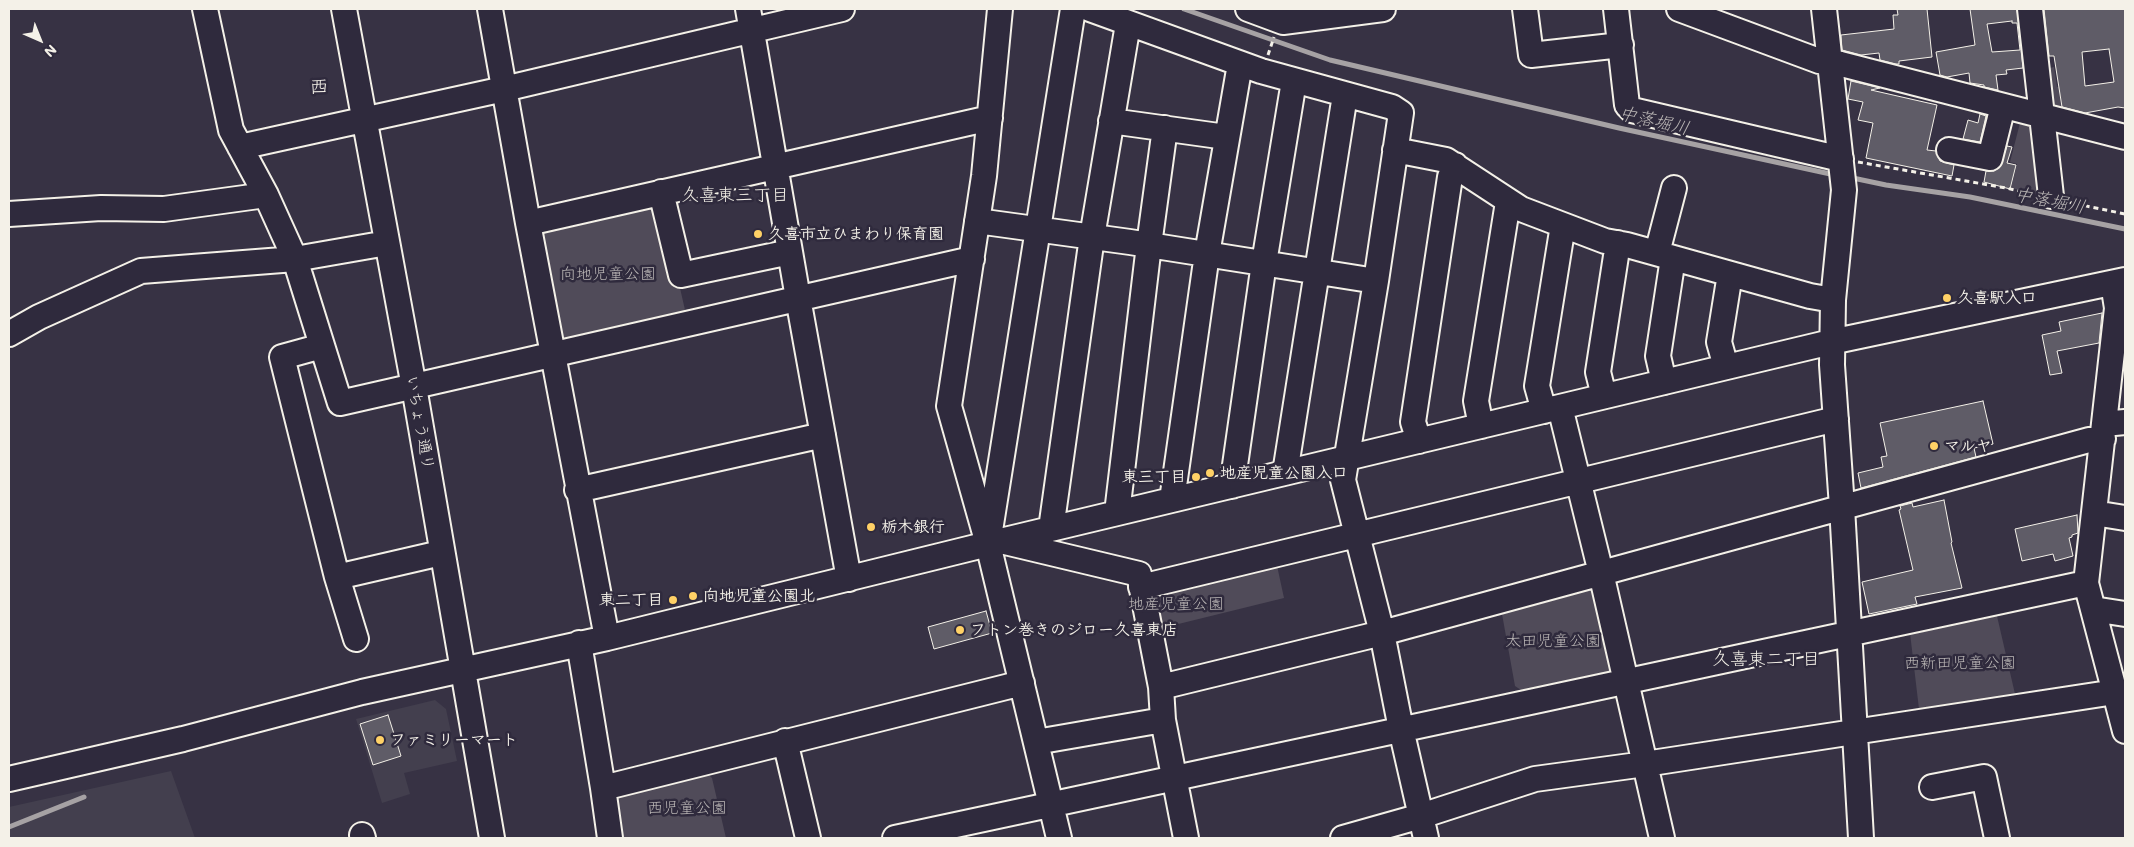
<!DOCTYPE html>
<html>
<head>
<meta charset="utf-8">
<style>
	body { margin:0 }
	#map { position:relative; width:2134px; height:847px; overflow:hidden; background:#373244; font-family:Mali,sans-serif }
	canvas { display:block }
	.frame { position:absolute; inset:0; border:10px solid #f4f1e8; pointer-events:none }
	.north { position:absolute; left:15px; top:15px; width:50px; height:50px; -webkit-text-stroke:4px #2f2a3d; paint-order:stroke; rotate:136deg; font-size:14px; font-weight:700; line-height:20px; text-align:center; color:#f4f1e8 }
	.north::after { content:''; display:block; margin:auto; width:18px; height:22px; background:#f4f1e8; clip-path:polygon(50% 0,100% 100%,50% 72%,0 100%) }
</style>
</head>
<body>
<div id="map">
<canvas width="2134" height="847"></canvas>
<div class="frame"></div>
<div class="north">N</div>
</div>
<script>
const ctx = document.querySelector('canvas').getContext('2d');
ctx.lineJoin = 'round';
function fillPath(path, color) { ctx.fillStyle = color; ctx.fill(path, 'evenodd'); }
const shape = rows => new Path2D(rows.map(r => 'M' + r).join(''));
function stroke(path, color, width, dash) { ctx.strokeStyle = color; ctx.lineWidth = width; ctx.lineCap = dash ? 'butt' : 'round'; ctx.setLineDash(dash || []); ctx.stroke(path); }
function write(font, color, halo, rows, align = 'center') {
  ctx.font = font + ' Mali,"Klee One",sans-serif'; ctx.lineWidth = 5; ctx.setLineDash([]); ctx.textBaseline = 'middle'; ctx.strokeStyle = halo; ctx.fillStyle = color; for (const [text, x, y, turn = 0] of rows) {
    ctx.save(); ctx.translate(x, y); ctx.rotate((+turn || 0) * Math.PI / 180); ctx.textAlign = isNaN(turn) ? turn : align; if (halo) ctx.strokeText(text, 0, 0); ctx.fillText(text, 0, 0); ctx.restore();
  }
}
fillPath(shape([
	[435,700,446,709,457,761,404,773,410,794,382,803,356,719],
	[171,771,195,838,9,838,9,807]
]), '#433f4e');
fillPath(shape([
	[2054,67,2057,87,2059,87,2062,114,2045,109,2042,70],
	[2021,119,2038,123,2047,196,2011,188,2017,164,2010,162],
	[654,203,662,209,685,310,679,317,567,343,560,337,542,233,549,229],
	[1276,561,1284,598,1154,630,1149,594],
	[1592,586,1615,668,1610,674,1524,692,1515,686,1502,614,1504,607],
	[1991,610,1997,616,2015,694,2010,700,1924,715,1919,709,1910,633,1913,628],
	[706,772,712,778,726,838,616,838,616,794]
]), '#504b59');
stroke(shape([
	[1184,9,1330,60,1619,128,1835,175],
	[1848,177,1886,185,1970,197,2125,229],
	[9,827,84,797]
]), '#a6a2a4', 5);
const building = shape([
	[1897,9,1927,9,1932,57,1899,61,1899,64,1896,64,1880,60,1879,53,1861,55,1842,50,1841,35,1894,29,1893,15,1898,15,1897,9],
	[1970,9,2017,9,2023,68,2006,70,2007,74,1996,75,1998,90,1984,87,1984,85,1970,83,1969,73,1947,77,1940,75,1936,52,1975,45,1970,9],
	[2012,21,2012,23,2017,23,2020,50,1992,52,1987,24,2012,21],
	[2044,9,2125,9,2125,108,2118,107,2085,113,2062,107,2054,56,2049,56,2044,9],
	[2109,49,2114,82,2085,86,2082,52,2109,49],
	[1851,81,1880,88,1871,90,1937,105,1927,150,1936,151,1940,161,1954,165,1952,176,1866,158,1873,123,1858,120,1863,102,1848,99,1851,81],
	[1980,114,1986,116,1980,142,1963,139,1968,120,1978,123,1980,114],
	[2007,146,2012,147,2007,163,2016,165,2010,189,1984,182,1986,171,1994,171,2000,167,2007,146],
	[2102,313,2099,343,2057,351,2062,373,2050,375,2042,335,2061,331,2059,322,2102,313],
	[1983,401,1993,444,1974,448,1976,457,1861,488,1858,473,1883,467,1881,457,1887,456,1880,423,1983,401],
	[1944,500,1952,542,1951,543,1962,588,1915,597,1917,604,1869,614,1862,582,1913,570,1899,510,1901,509,1900,506,1912,503,1913,507,1944,500],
	[2077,515,2078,533,2072,535,2072,537,2069,538,2073,556,2055,561,2053,554,2022,561,2015,529,2077,515],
	[986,611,992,633,934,649,928,627,986,611],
	[388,715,401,756,373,765,360,724,388,715]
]);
fillPath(building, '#5f5c67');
stroke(building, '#f4f1e8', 1);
const minor = shape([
	[205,9,231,130,266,195,295,259,340,403,972,259],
	[344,9,414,387,492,838],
	[490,9,528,223,607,638],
	[748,9,798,298,849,579],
	[1000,9,984,176,949,406,988,544,1059,838],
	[1090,9,1261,71,1392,107,1401,113,1376,281,1343,480,1382,633,1401,729,1426,838],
	[1248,9,1283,22,1383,9],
	[1525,9,1531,55,1621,45],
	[1616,9,1627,105,1632,110,1841,159],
	[1679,9,1819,61,1841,64,2125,137],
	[1824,9,1844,190,1833,300,1832,365,1842,507,1861,838],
	[2030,9,2051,196],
	[1111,121,1226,137],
	[240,147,504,89,842,9],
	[1395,150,1446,160,1521,209,1605,241,1627,245,1810,296,1833,300],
	[1949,150,1990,158,2003,106],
	[661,192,681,275,790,252],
	[9,214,101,208,164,209,266,195],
	[977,221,1130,242,1376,281],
	[528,223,990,118],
	[1657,253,1674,188],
	[2113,283,2117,308,2086,583,2125,731],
	[9,334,39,317,141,271,295,259,387,243],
	[322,346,282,357,337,577],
	[1726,367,1719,342,1730,274],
	[1664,382,1658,356,1673,258],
	[1604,396,1598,372,1618,243],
	[1560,407,1601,573,1662,838],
	[1544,411,1537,386,1563,225],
	[2104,424,2125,422],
	[1481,426,1476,401,1508,202],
	[1419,441,1413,422,1450,177,1455,165],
	[1285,473,1345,95],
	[1232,486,1264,263,1294,81],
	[577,490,823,435],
	[1172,500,1207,254,1240,64],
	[1117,513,1149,245,1165,128],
	[2094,513,2125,518],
	[1051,529,1092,237,1128,24],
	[989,537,1073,9],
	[1005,542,1139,574,1161,687,1163,720,1186,838],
	[1141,587,1836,419],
	[2093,609,2125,614],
	[356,639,337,577,441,553],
	[579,643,603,788,610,838],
	[1161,687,1382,633,2089,440,2103,439],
	[785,741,808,838],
	[1036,742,1163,720],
	[9,779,183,739,362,692,607,638,988,544,1831,342,2125,280],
	[1932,787,1984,777,1997,838],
	[603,788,1022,683],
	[362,835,363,838],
	[895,838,2086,583],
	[1343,838,1421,816,1535,779,1645,764,2115,692]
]);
stroke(minor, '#f4f1e8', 28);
stroke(shape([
	[1268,55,1274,37],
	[1858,162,2006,188,2032,194],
	[2067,202,2125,214]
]), '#f4f1e8', 3, [5, 4]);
stroke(minor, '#2f2a3d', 24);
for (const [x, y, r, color] of [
	[758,234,5,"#ffd166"],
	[1947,298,5,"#ffd166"],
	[1934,446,5,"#ffd166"],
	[1210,473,5,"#ffd166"],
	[1196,477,5,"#ffd166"],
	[871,527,5,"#ffd166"],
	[693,596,5,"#ffd166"],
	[673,600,5,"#ffd166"],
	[960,630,5,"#ffd166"],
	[380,740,5,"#ffd166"]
]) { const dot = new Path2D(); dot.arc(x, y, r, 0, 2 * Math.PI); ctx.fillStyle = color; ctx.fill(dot); stroke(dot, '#2f2a3d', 2); }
write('bold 16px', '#f4f1e8', '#2f2a3d', [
	["久喜市立ひまわり保育園",768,234],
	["久喜駅入口",1957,298],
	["マルヤ",1944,446],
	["地産児童公園入口",1220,473],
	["東三丁目",1186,477,"right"],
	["栃木銀行",881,527],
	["向地児童公園北",703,596],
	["東二丁目",663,600,"right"],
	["フトン巻きのジロー久喜東店",970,630],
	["ファミリーマート",390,740]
], 'left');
write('16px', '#bbb7b6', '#2f2a3d', [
	["向地児童公園",608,274],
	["地産児童公園",1176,604],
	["太田児童公園",1553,641],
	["西新田児童公園",1960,663],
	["西児童公園",687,808]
]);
write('16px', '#f4f1e8', '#2f2a3d', [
	["いちょう通り",420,423,80]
]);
write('italic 18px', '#bab6b5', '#2f2a3d', [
	["中落堀川",1654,121,13],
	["中落堀川",2050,201,11]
]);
write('18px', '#f4f1e8', '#2f2a3d', [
	["久喜東三丁目",735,195],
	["久喜東二丁目",1766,659]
]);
write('19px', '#f4f1e8', '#2f2a3d', [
	["西",319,87]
]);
</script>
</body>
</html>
